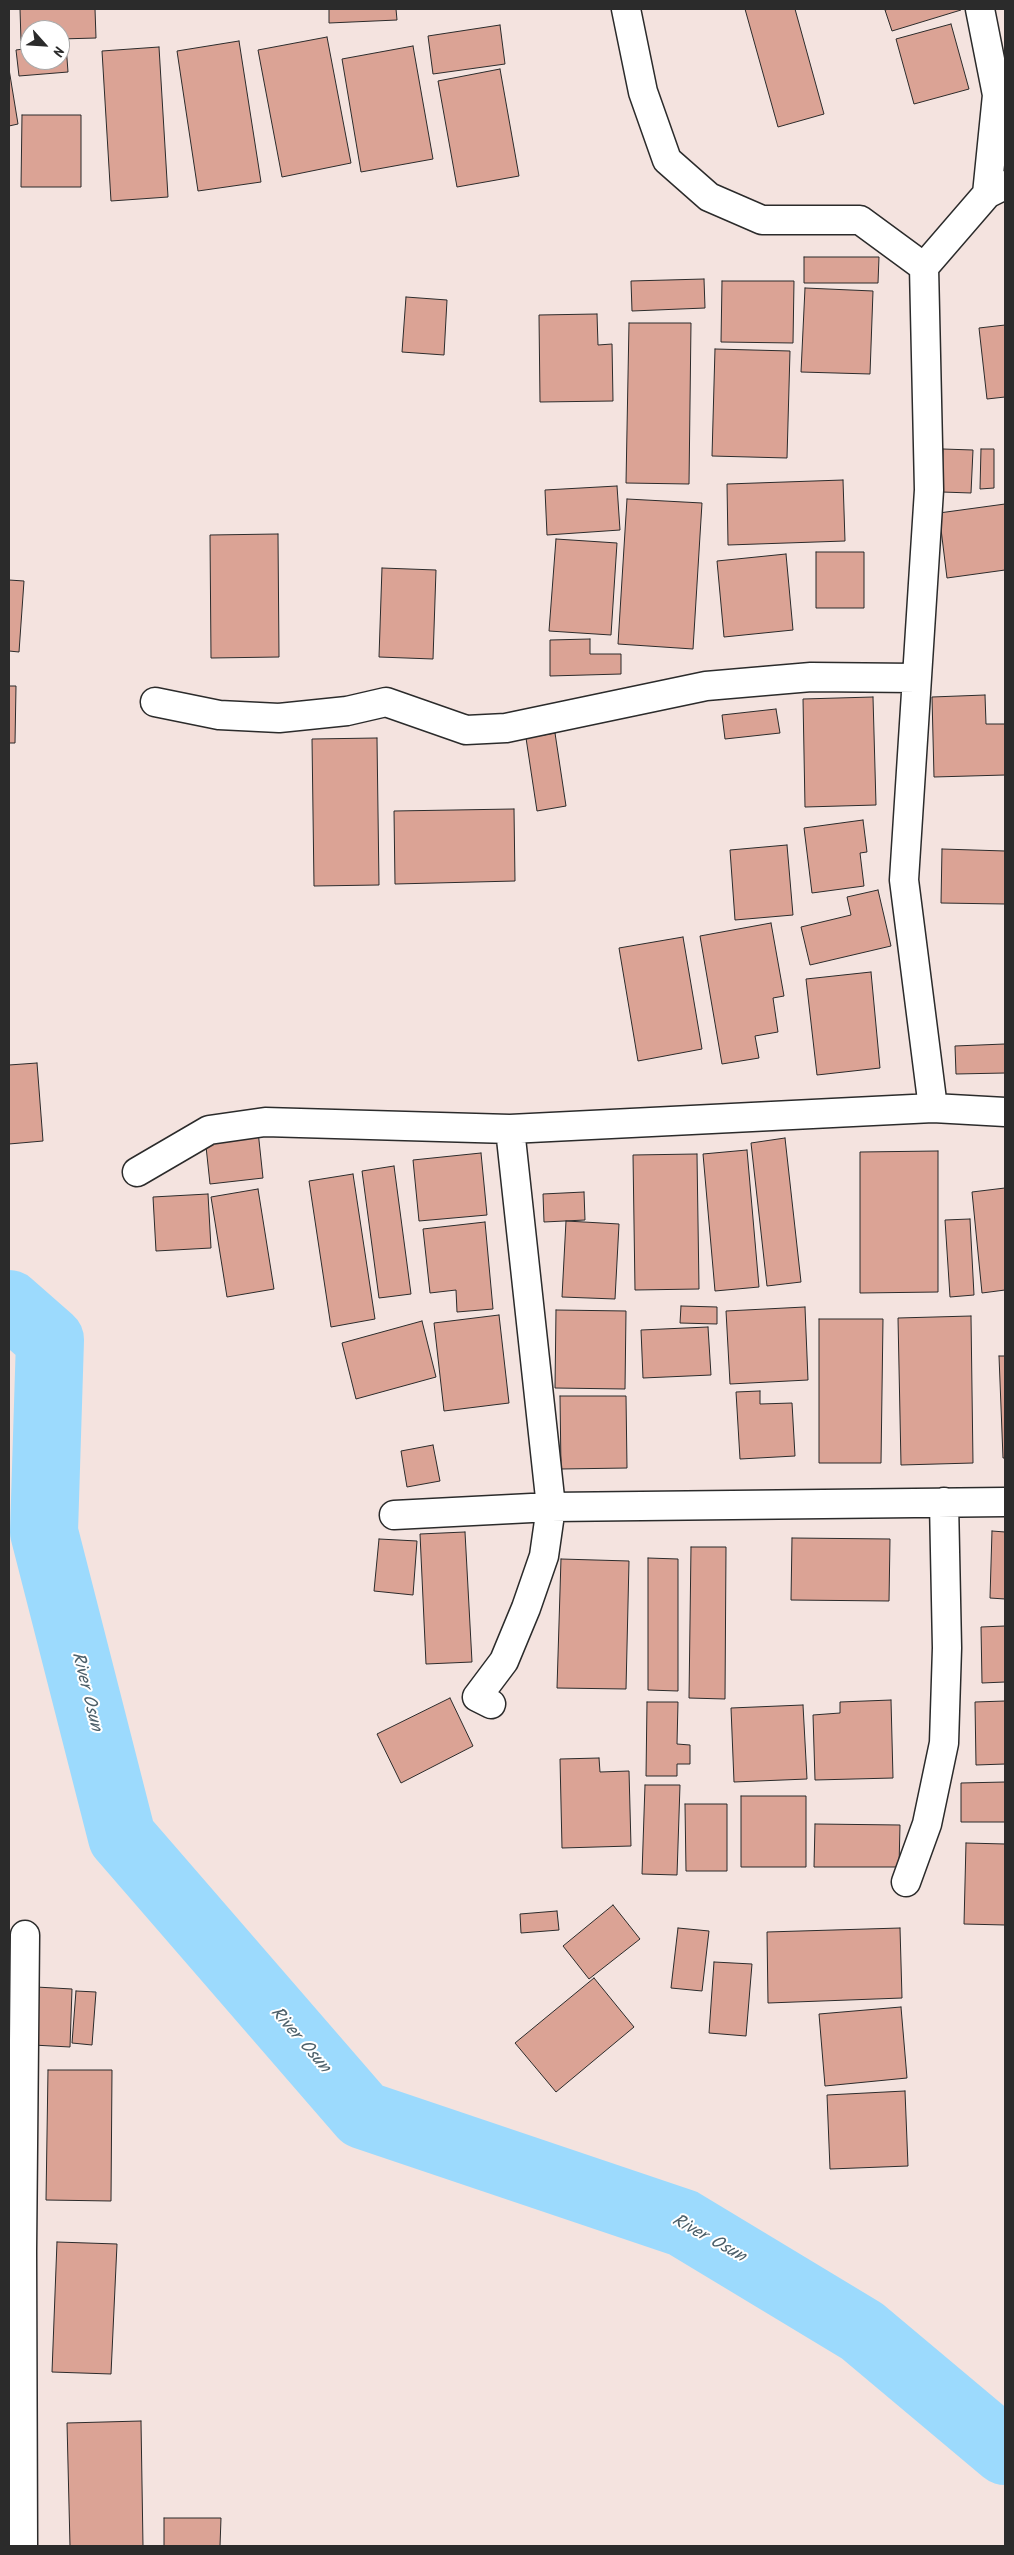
<!DOCTYPE html>
<html>
<head>
<meta charset="utf-8">
<style>
	body { margin:0 }
	#map { position:relative; width:1014px; height:2555px; overflow:hidden; background:#f4e3df; font-family:Kalam,sans-serif }
	canvas { display:block }
	.frame { position:absolute; inset:0; border:10px solid #2b2b2b; pointer-events:none }
	.north { position:absolute; left:20px; top:20px; width:50px; height:50px; box-sizing:border-box; background:#fff; border:1px solid #aaa; border-radius:50%; rotate:116deg; font-size:14px; font-weight:700; line-height:20px; text-align:center; color:#2b2b2b }
	.north::after { content:''; display:block; margin:auto; width:18px; height:22px; background:#2b2b2b; clip-path:polygon(50% 0,100% 100%,50% 72%,0 100%) }
</style>
</head>
<body>
<div id="map">
<canvas width="1014" height="2555"></canvas>
<div class="frame"></div>
<div class="north">N</div>
</div>
<script>
const ctx = document.querySelector('canvas').getContext('2d');
ctx.lineJoin = 'round';
const shape = rows => new Path2D(rows.map(r => 'M' + r).join(''));
function stroke(path, color, width, dash) { ctx.strokeStyle = color; ctx.lineWidth = width; ctx.lineCap = dash ? 'butt' : 'round'; ctx.setLineDash(dash || []); ctx.stroke(path); }
function fillPath(path, color) { ctx.fillStyle = color; ctx.fill(path, 'evenodd'); }
function write(font, color, halo, rows, align = 'center') {
  ctx.font = font + ' Kalam,sans-serif'; ctx.lineWidth = 4; ctx.setLineDash([]); ctx.textBaseline = 'middle'; ctx.strokeStyle = halo; ctx.fillStyle = color; for (const [text, x, y, turn = 0] of rows) {
    ctx.save(); ctx.translate(x, y); ctx.rotate((+turn || 0) * Math.PI / 180); ctx.textAlign = isNaN(turn) ? turn : align; if (halo) ctx.strokeText(text, 0, 0); ctx.fillText(text, 0, 0); ctx.restore();
  }
}
stroke(shape([
	[9,1304,50,1340,44,1532,122,1837,363,2115,683,2223,862,2331,1005,2451]
]), '#9cdafd', 68);
const building = shape([
	[20,9,95,9,96,38,60,39,60,30,30,30,30,40,21,41,20,9],
	[329,9,396,9,397,20,329,23,329,9],
	[745,9,795,9,824,114,778,127,745,9],
	[889,9,961,9,961,10,892,31,885,10,889,9],
	[951,24,969,89,914,104,896,39,951,24],
	[500,25,505,64,433,74,428,36,500,25],
	[327,37,351,163,282,177,258,50,327,37],
	[239,41,261,182,198,191,177,51,239,41],
	[66,45,68,72,19,76,16,50,30,48,30,60,60,60,60,46,66,45],
	[413,46,433,159,361,172,342,59,413,46],
	[159,47,168,197,111,201,102,51,159,47],
	[9,69,18,124,9,126,9,69],
	[500,69,519,176,457,187,438,81,500,69],
	[22,115,81,115,81,187,21,187,22,115],
	[804,257,879,257,878,283,804,283,804,257],
	[704,279,705,308,632,311,631,281,704,279],
	[722,281,794,281,793,343,721,342,722,281],
	[805,288,873,291,870,374,801,372,805,288],
	[406,297,447,300,444,355,402,352,406,297],
	[597,314,598,345,612,344,613,401,540,402,539,315,597,314],
	[629,323,691,323,689,484,626,483,629,323],
	[1005,325,1005,397,987,399,979,328,1005,325],
	[715,349,790,351,787,458,712,456,715,349],
	[943,449,973,450,971,493,942,492,943,449],
	[981,449,994,449,994,488,980,489,981,449],
	[843,480,845,541,728,545,727,484,843,480],
	[617,486,620,530,547,535,545,490,617,486],
	[627,499,702,503,693,649,618,644,627,499],
	[1005,504,1005,570,947,578,939,513,1005,504],
	[278,534,279,657,211,658,210,535,278,534],
	[556,539,617,543,611,635,549,631,556,539],
	[816,552,864,552,864,608,816,608,816,552],
	[786,554,793,630,724,637,717,561,786,554],
	[382,568,436,570,433,659,379,657,382,568],
	[9,580,24,581,19,652,9,651,9,580],
	[590,639,590,654,621,654,621,674,550,676,550,640,590,639],
	[9,686,16,686,15,743,9,743,9,686],
	[985,695,986,724,1005,724,1005,775,934,777,932,697,985,695],
	[873,697,876,805,805,807,803,699,873,697],
	[776,709,780,733,725,739,722,715,776,709],
	[555,733,566,806,537,811,526,738,555,733],
	[377,738,379,885,314,886,312,739,377,738],
	[514,809,515,881,395,884,394,811,514,809],
	[863,820,867,852,860,853,864,886,812,893,804,828,863,820],
	[787,845,793,915,735,920,730,850,787,845],
	[942,849,1005,851,1005,904,941,903,942,849],
	[878,890,891,946,810,965,801,927,851,915,847,897,878,890],
	[771,923,784,996,773,998,778,1032,755,1036,759,1058,722,1064,700,936,771,923],
	[683,937,702,1049,638,1061,619,948,683,937],
	[871,972,880,1068,817,1075,806,979,871,972],
	[1005,1044,1005,1073,956,1074,955,1046,1005,1044],
	[37,1063,43,1141,9,1144,9,1065,37,1063],
	[258,1131,263,1178,210,1184,205,1137,258,1131],
	[785,1138,801,1282,767,1286,751,1143,785,1138],
	[747,1150,759,1287,715,1291,703,1154,747,1150],
	[938,1151,938,1292,860,1293,860,1152,938,1151],
	[481,1153,487,1215,419,1221,413,1160,481,1153],
	[697,1154,699,1289,635,1290,633,1155,697,1154],
	[394,1166,411,1294,379,1298,362,1171,394,1166],
	[353,1174,375,1319,331,1327,309,1181,353,1174],
	[1005,1188,1005,1290,982,1293,972,1192,1005,1188],
	[258,1189,274,1289,227,1297,211,1197,258,1189],
	[584,1192,585,1220,544,1222,543,1194,584,1192],
	[208,1194,211,1248,156,1251,153,1197,208,1194],
	[970,1219,974,1295,950,1297,945,1220,970,1219],
	[566,1221,619,1224,615,1299,562,1297,566,1221],
	[485,1222,493,1309,457,1312,456,1290,430,1293,423,1229,485,1222],
	[681,1306,717,1307,717,1324,680,1323,681,1306],
	[805,1307,808,1380,730,1384,726,1311,805,1307],
	[556,1310,626,1311,625,1389,555,1388,556,1310],
	[499,1315,509,1403,444,1411,434,1323,499,1315],
	[971,1316,973,1463,901,1465,898,1318,971,1316],
	[819,1319,883,1319,881,1463,819,1463,819,1319],
	[422,1321,436,1377,356,1399,342,1343,422,1321],
	[708,1327,711,1375,643,1378,641,1330,708,1327],
	[999,1356,1005,1356,1005,1458,1003,1458,999,1356],
	[760,1391,760,1404,792,1403,795,1456,740,1459,736,1392,760,1391],
	[560,1396,626,1396,627,1468,561,1469,560,1396],
	[433,1445,440,1481,407,1487,401,1451,433,1445],
	[992,1531,1005,1532,1005,1599,990,1598,992,1531],
	[465,1532,472,1662,426,1664,420,1534,465,1532],
	[792,1538,890,1539,889,1601,791,1600,792,1538],
	[379,1539,417,1541,413,1595,374,1591,379,1539],
	[691,1547,726,1547,725,1699,689,1698,691,1547],
	[648,1558,678,1559,678,1691,648,1690,648,1558],
	[561,1559,629,1561,626,1689,557,1688,561,1559],
	[1005,1626,1005,1682,982,1683,981,1627,1005,1626],
	[450,1698,473,1746,401,1783,377,1734,450,1698],
	[891,1700,893,1778,815,1780,813,1715,840,1713,840,1702,891,1700],
	[1005,1701,1005,1764,976,1765,975,1702,1005,1701],
	[647,1702,678,1702,677,1744,690,1745,690,1764,677,1764,677,1776,646,1776,647,1702],
	[803,1705,807,1779,734,1782,731,1708,803,1705],
	[599,1758,600,1772,629,1771,631,1846,562,1848,560,1759,599,1758],
	[1005,1782,1005,1822,961,1822,961,1783,1005,1782],
	[645,1785,680,1785,677,1875,642,1874,645,1785],
	[741,1796,806,1796,806,1867,741,1867,741,1796],
	[685,1804,727,1804,727,1871,686,1871,685,1804],
	[815,1824,900,1825,899,1867,814,1867,815,1824],
	[966,1843,1005,1844,1005,1925,964,1924,966,1843],
	[613,1905,640,1939,589,1979,563,1946,613,1905],
	[557,1911,559,1930,521,1933,520,1914,557,1911],
	[678,1928,709,1931,702,1991,671,1988,678,1928],
	[900,1928,902,1998,768,2003,767,1932,900,1928],
	[714,1962,752,1964,746,2036,709,2033,714,1962],
	[594,1978,634,2027,556,2092,515,2043,594,1978],
	[36,1987,72,1989,70,2047,33,2045,36,1987],
	[76,1991,96,1992,92,2045,72,2043,76,1991],
	[901,2007,907,2078,825,2086,819,2014,901,2007],
	[48,2070,112,2070,111,2201,46,2200,48,2070],
	[905,2091,908,2166,830,2169,827,2095,905,2091],
	[57,2242,117,2244,111,2374,52,2372,57,2242],
	[141,2421,143,2546,70,2546,67,2423,141,2421],
	[164,2518,221,2518,220,2546,164,2546,164,2518]
]);
fillPath(building, '#dba395');
stroke(building, '#2b2b2b', 1);
const street = shape([
	[626,9,643,92,667,160,709,197,762,220,860,220,924,267],
	[980,9,997,95,987,194],
	[155,702,219,715,279,718,347,711,386,702,466,730,506,728,706,686,811,677,916,678],
	[933,1108,904,880,929,490,924,267,987,194,1005,185],
	[137,1172,209,1130,265,1122,510,1129,933,1108,1005,1112],
	[394,1515,551,1507,1005,1502],
	[491,1704,477,1697,504,1661,526,1608,544,1556,551,1507,510,1129],
	[906,1882,927,1824,944,1743,947,1648,944,1502],
	[23,2546,22,2251,25,1935]
]);
stroke(street, '#2b2b2b', 31);
stroke(street, '#fff', 28);
write('italic 18px', '#4d606a', '#fff', [
	["River Osun",85,1692,76],
	["River Osun",299,2041,49],
	["River Osun",708,2240,29]
]);
</script>
</body>
</html>
